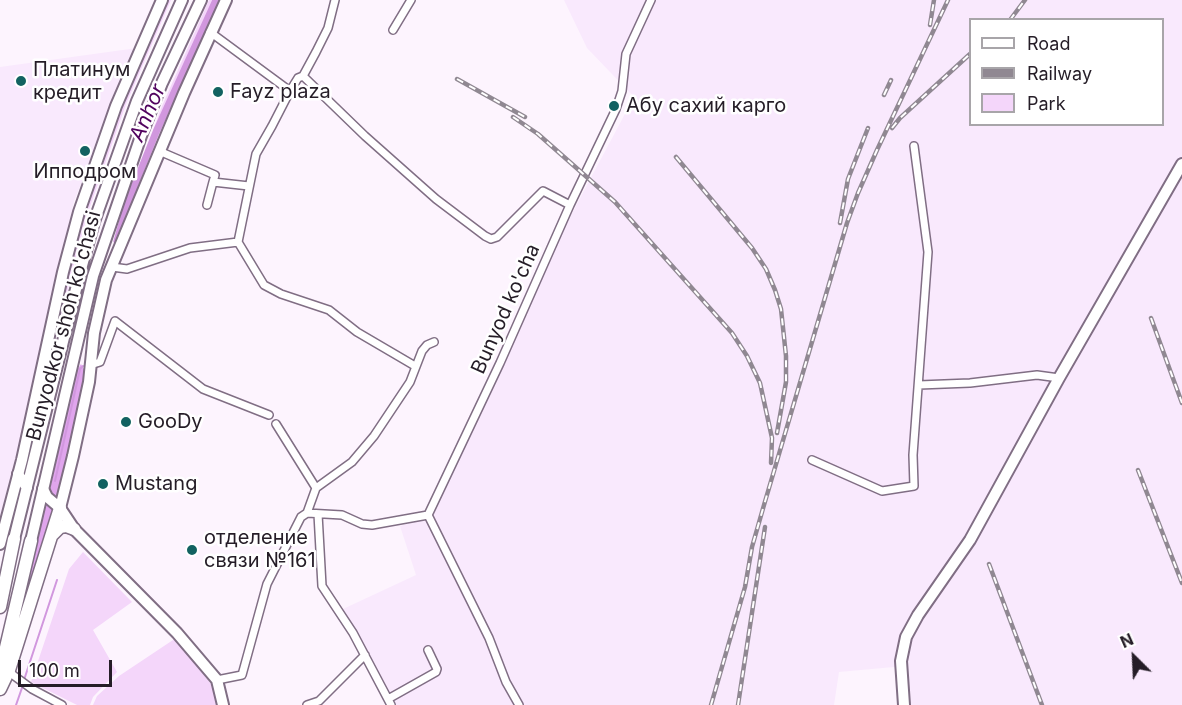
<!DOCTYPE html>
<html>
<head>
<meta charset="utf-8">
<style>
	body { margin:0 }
	#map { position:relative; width:1182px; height:705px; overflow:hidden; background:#fdf4fe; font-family:Inter,sans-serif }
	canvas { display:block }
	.legend { position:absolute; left:969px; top:18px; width:195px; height:108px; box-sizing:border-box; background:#fff; border:2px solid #a8a5a9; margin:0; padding:8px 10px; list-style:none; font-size:18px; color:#251d27 }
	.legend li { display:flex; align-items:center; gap:12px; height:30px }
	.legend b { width:30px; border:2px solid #a8a5a9 }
	.north { position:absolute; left:1104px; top:627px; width:60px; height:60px; -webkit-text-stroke:4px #fff; paint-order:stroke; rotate:336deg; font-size:16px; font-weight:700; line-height:24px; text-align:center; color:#251d27 }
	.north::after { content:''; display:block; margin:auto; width:21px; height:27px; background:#251d27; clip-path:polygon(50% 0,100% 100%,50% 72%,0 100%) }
	.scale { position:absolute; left:18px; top:660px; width:94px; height:27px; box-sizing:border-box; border:3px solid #251d27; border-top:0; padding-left:8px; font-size:18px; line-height:21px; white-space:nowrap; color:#251d27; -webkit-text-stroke:4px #fff; paint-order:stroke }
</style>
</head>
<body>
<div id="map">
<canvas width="1182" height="705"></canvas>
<ul class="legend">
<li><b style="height:8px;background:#fff"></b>Road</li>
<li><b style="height:8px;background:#908892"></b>Railway</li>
<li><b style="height:16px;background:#f4d6fa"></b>Park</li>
</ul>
<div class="north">N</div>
<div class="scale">100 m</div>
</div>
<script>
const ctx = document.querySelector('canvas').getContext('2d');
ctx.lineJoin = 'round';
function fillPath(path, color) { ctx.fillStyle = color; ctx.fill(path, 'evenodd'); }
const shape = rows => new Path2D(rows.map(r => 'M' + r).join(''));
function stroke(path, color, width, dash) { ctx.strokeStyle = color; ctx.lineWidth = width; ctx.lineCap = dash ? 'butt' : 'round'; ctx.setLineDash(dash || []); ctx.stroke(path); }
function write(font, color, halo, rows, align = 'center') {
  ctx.font = font + ' Inter,sans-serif'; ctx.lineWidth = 5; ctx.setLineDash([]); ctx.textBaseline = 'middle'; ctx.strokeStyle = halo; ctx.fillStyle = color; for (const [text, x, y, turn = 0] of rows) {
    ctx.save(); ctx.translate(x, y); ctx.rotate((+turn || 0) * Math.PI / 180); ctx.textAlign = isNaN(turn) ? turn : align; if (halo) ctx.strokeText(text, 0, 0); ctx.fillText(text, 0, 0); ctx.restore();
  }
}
fillPath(shape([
	[564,0,1182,0,1182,705,910,705,905,666,839,672,834,705,395,705,370,655,343,609,416,575,400,526,429,516,554,247,634,97,587,48],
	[970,20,1162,20,1162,124,970,124],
	[137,48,74,201,0,528,0,67]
]), '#f9e9fd');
fillPath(shape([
	[167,0,171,0,126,104,87,215,45,377,64,289,83,214,122,103],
	[209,0,220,0,174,103,120,233,129,205,156,134,153,130,162,106],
	[83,552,132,602,93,630,117,672,93,697,90,705,77,705,31,682,69,569],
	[176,638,211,684,217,705,93,705,97,696,119,676]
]), '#f4d6fa');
fillPath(shape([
	[81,364,86,373,57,496,49,493,77,370],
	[46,504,54,507,18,624]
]), '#e0a5ed');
stroke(shape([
	[55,481,80,369,83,366],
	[24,680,57,580],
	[16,705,23,685]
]), '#d197de', 2);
stroke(shape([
	[117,241,128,202,156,132,216,0]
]), '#d197de', 7);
const street = shape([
	[335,0,328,28,316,52,303,76,298,78,290,91,272,126,256,154,238,242,264,285,281,294,329,310,357,332,415,366],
	[393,30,411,0],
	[210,32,290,91],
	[303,76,365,136,436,199,485,236,491,239,497,237,543,191,570,205],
	[159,151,215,175,213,182,249,186],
	[207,205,213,182],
	[112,267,127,269,190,248,238,242],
	[90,365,100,362,115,321,203,389,269,415],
	[919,385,970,383,1037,375,1059,378],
	[812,460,882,491,914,486,913,455,928,252,914,146],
	[316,488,352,462,374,436,410,382,422,351,427,345,434,342],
	[307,513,342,515,362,524,372,525,428,515,500,363,570,205,616,109,622,91,626,54,651,0],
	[318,514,322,586,353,633,391,705],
	[428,515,489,638,506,682,519,705],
	[9,670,13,675,32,689,62,705],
	[217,680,242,675,267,584,301,517,307,513,316,488,276,424],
	[388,699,436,672,437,669,428,650],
	[307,705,319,701,365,655]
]);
const secondary = shape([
	[43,489,47,497,60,508,74,529,177,633,217,680,223,705],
	[60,508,73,456,89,382,94,333,106,280,184,93,226,0],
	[0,544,22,460,63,272,79,212,116,106,162,0],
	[904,705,901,661,906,637,918,615,970,540,1059,378,1182,164]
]);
const primary = shape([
	[18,474,27,488],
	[14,539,80,273,94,222,137,101,182,0],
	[31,541,93,276,141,136,162,83,201,0]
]);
const highway = shape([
	[52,535,60,527,66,526,74,529],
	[0,607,14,539],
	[0,673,31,541],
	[0,689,9,670,60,508]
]);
stroke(street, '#806e84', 10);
stroke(secondary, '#806e84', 14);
stroke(primary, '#806e84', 14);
stroke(highway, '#806e84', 15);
stroke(street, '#fff', 7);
stroke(secondary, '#fff', 10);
stroke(primary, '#fff', 10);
stroke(highway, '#fff', 12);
const rail = shape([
	[1010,20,1025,0],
	[930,25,934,0],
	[457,79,525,117],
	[884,95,891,80],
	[513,117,538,134,615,202,732,333,747,356,760,383,772,438,771,463],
	[892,128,900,118,970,54],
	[676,157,752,248,766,269,775,290,781,309,786,356,786,382,777,433],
	[840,223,848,179,868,128],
	[1151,318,1182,403],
	[1138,470,1182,583],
	[989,564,1042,705],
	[711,705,745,587,752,547,764,505,847,223,858,193,877,150,948,0],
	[738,705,765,527]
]);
stroke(rail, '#908892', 4.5);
stroke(rail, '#fff', 2, [7]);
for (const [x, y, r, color] of [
	[21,81,6,"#126261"],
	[218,92,6,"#126261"],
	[614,106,6,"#126261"],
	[85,151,6,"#126261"],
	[126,422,6,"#126261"],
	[103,484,6,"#126261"],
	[192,550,6,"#126261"]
]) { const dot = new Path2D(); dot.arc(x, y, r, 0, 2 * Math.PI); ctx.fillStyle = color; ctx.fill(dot); stroke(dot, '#fff', 2); }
write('20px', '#251d27', '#fff', [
	["Платинум",33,70],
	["кредит",33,93],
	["Fayz plaza",230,92],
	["Абу сахий карго",626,106],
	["Ипподром",85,172,"center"],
	["GooDy",138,422],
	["Mustang",115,484],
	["отделение",204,538],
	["связи №161",204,561]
], 'left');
write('20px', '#251d27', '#fff', [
	["Bunyod ko'cha",506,309,-66],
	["Bunyodkor shoh ko'chasi",64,326,-75]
]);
write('italic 21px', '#50025e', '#fff', [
	["Anhor",148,113,-67]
]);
</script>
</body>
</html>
